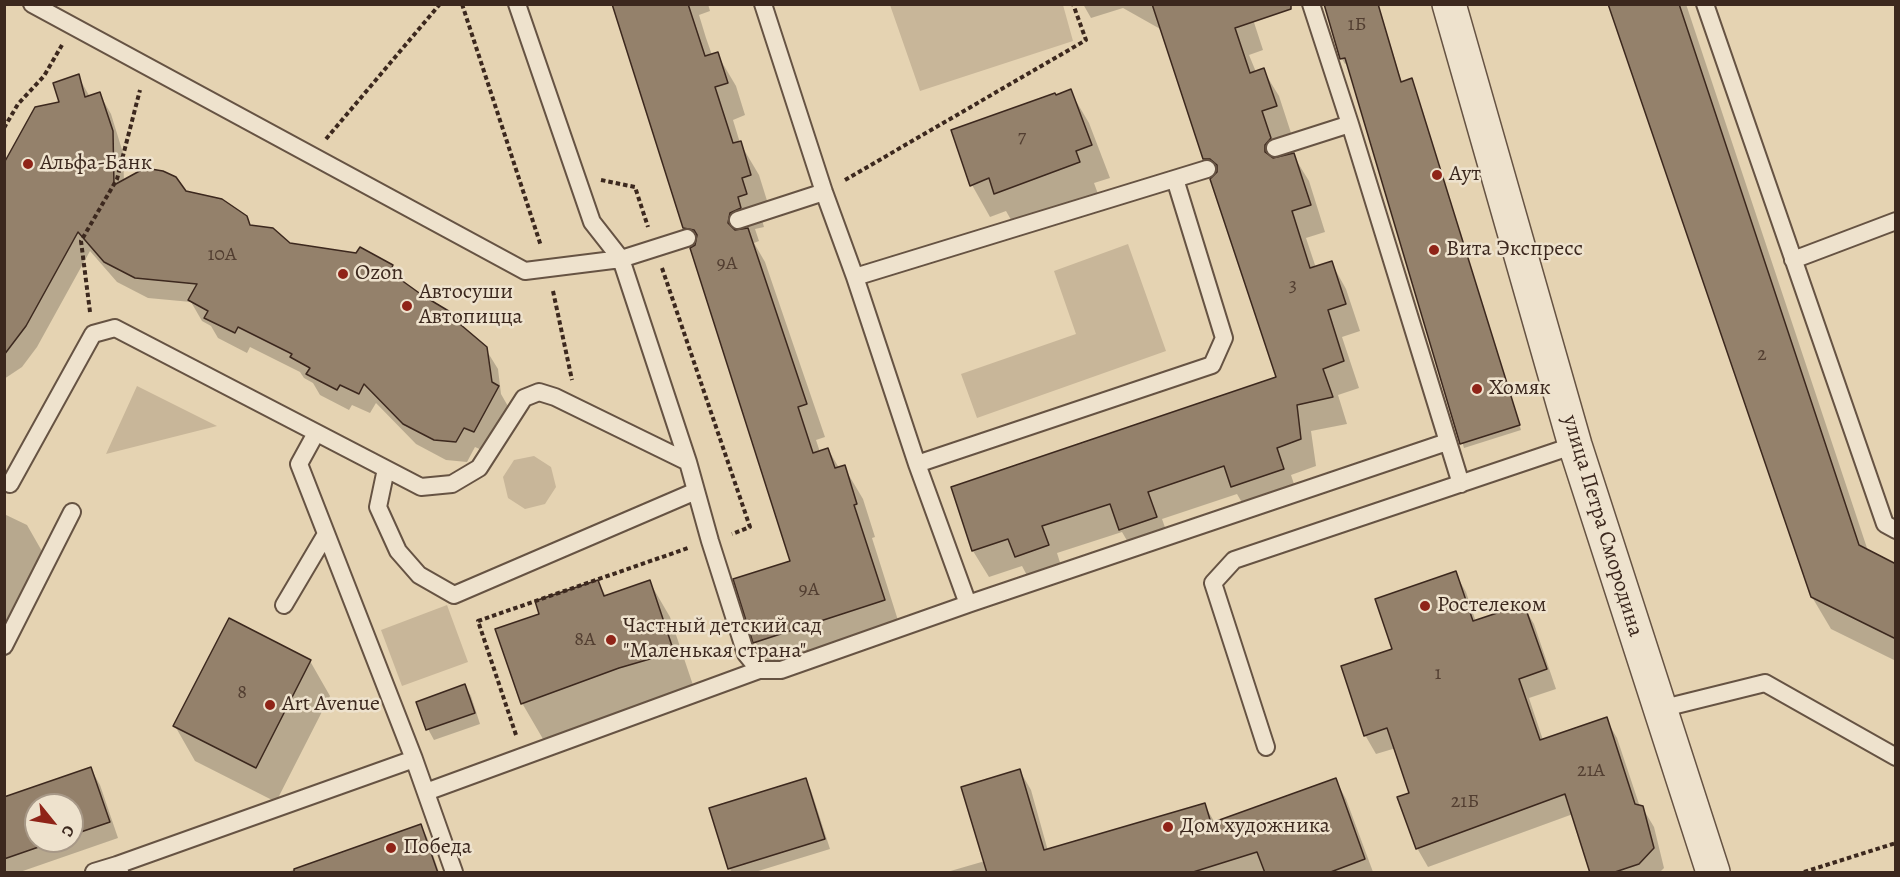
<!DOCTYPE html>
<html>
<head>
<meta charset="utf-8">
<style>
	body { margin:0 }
	#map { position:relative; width:1900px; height:877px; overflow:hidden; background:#e5d3b2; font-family:Alegreya,serif }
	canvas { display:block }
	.frame { position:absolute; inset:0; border:6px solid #3c281e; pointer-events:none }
	.north { position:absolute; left:24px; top:793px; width:60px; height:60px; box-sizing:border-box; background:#eee2cd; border:2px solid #a79887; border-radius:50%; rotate:120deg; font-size:16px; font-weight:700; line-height:24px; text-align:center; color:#3c281e }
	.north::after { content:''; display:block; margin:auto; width:21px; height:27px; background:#8f2418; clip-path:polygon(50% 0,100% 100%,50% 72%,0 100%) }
</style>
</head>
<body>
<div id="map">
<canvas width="1900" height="877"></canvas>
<div class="frame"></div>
<div class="north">С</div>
</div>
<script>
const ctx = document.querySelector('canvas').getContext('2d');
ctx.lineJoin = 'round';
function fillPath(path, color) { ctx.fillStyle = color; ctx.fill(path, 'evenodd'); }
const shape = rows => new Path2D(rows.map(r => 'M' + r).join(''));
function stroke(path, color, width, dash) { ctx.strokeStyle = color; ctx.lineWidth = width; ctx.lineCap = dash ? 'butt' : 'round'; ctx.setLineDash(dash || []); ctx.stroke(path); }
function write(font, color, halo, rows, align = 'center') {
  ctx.font = font + ' Alegreya,serif'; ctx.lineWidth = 5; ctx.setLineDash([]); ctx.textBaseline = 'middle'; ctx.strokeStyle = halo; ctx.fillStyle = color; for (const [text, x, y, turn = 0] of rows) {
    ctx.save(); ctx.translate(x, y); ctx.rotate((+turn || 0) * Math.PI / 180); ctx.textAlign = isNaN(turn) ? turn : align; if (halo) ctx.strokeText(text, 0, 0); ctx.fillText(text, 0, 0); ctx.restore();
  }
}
fillPath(shape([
	[890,5,1063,5,1073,41,920,91],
	[1128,244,1166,351,977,418,961,374,1076,334,1054,271],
	[137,386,217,426,106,454],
	[534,456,551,467,556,487,545,504,525,509,508,498,503,477,514,460],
	[447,605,468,662,402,686,381,630]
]), '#c8b699');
fillPath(shape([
	[614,4,708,4,710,11,699,15,706,38,712,55,717,54,736,86,745,115,733,120,740,143,759,175,769,207,759,210,764,227,755,229,759,241,754,243,765,262,825,437,816,440,820,452,828,449,839,468,844,467,863,499,875,537,872,538,902,633,773,674,755,642,792,562,696,246,685,227],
	[1083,4,1248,4,1263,50,1249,55,1256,72,1263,70,1279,96,1291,133,1276,138,1283,157,1293,155,1309,181,1325,232,1306,238,1316,268,1331,262,1346,289,1360,331,1342,337,1359,388,1338,395,1347,424,1311,431,1316,466,1291,475,1298,496,1248,513,1237,494,1162,519,1171,544,1136,556,1122,532,1057,553,1063,572,1031,583,1022,566,989,577,973,551,1278,378,1215,176,1205,159,1162,30,1123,8,1091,18],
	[1378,4,1402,83,1412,80,1414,85,1521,430,1464,448,1348,63,1345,64,1342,59,1326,5],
	[1609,4,1686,4,1868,551,1896,566,1896,661,1831,629,1812,597],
	[78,76,90,97,99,93,111,114,123,153,124,181,185,193,246,217,251,227,289,245,392,267,400,282,485,348,498,369,501,394,509,408,486,452,475,447,467,462,446,460,416,444,376,403,370,413,352,405,349,410,320,395,313,383,304,378,300,372,250,347,247,353,218,338,211,326,202,321,191,302,148,298,117,282,90,251,37,347,22,367,4,379,4,166,61,103],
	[1070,91,1089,123,1110,178,1094,183,1098,194,1014,225,1006,211,990,217,972,185,1056,97],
	[4,514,27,525,43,553,4,632],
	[1455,573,1466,592,1476,622,1523,605,1534,624,1556,689,1529,698,1543,740,1606,719,1617,738,1640,807,1642,807,1654,827,1664,868,1660,872,1592,872,1573,814,1428,867,1417,848,1411,794,1396,748,1376,754,1365,735,1394,650],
	[649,581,670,617,694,688,640,704,543,739,522,703,598,582,606,596],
	[310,661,330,696,276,802,195,761,175,726],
	[465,686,471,696,480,724,434,740,428,729,418,703],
	[91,769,100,785,118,838,20,872,4,872,4,799],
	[36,805,72,805,72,841,36,841],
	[1020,771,1031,790,1048,851,1204,804,1215,823,1335,779,1346,799,1373,872,947,872,985,861],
	[805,779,811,790,830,849,755,872,732,872,729,868],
	[421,826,427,837,439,872,287,872]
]), '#0003');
const building = shape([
	[612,4,688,4,705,56,718,52,728,83,715,87,733,143,741,141,751,175,742,178,747,194,738,197,741,208,730,213,728,223,735,230,748,228,807,404,798,407,813,453,828,448,835,468,845,465,857,504,854,505,885,600,753,643,733,579,790,561,690,248,695,245,697,235,694,230,683,228,612,4],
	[1152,4,1291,4,1291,9,1235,28,1250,73,1264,68,1277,106,1262,111,1271,138,1265,145,1265,152,1273,158,1294,153,1311,205,1292,211,1310,268,1332,261,1346,304,1328,310,1344,361,1323,369,1333,397,1297,405,1301,439,1277,448,1284,469,1231,487,1224,466,1148,492,1157,517,1119,530,1110,504,1042,526,1049,545,1015,557,1008,539,972,551,951,487,1276,377,1210,179,1217,172,1217,165,1210,159,1203,159,1152,4],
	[1324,4,1378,4,1401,82,1412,78,1520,425,1460,444,1345,58,1340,59,1324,4],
	[1608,4,1679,4,1859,545,1896,564,1896,639,1811,597,1608,4],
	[79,74,85,97,100,92,113,131,114,185,145,168,163,171,176,177,186,191,222,199,247,216,250,225,273,228,290,243,356,253,360,247,393,265,390,272,422,295,457,316,461,325,487,347,492,382,499,386,474,432,464,428,456,442,434,440,403,424,364,384,359,394,340,385,337,390,306,374,310,368,290,357,292,354,238,327,235,333,204,318,208,311,188,300,197,284,135,278,104,262,78,232,26,326,4,355,4,163,35,107,59,102,53,83,79,74],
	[1071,89,1092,145,1076,151,1080,162,994,194,989,178,970,186,951,130,1055,93,1056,95,1071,89],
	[1456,571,1473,621,1524,604,1547,669,1519,679,1540,740,1607,717,1635,804,1643,806,1654,848,1639,864,1612,873,1590,873,1565,794,1416,849,1397,797,1409,793,1387,728,1364,736,1341,666,1392,649,1375,599,1456,571],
	[598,580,604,596,650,580,674,652,619,668,521,704,495,629,539,614,535,601,598,580],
	[229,618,311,660,256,768,173,726,229,618],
	[465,684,475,713,426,730,416,702,465,684],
	[91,767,110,822,72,835,72,805,36,805,36,841,56,841,4,859,4,797,91,767],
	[1020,769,1044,850,1205,803,1211,823,1336,778,1365,859,1328,873,1265,873,1257,852,1190,873,987,873,961,787,1020,769],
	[806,778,825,839,728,869,709,808,806,778],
	[421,824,438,873,294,873,294,869,421,824]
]);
fillPath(building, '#94816b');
stroke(building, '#3c281e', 1.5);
const lane = shape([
	[32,4,525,271,621,259,687,238],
	[517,4,592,222,621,259,688,462,710,541,746,654,759,670,781,670,968,604],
	[763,4,824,192,855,277,917,464,968,604,1447,442],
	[1311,4,1350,124,1461,484],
	[1705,4,1885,524,1896,530],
	[1275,148,1350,124],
	[738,220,824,192],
	[1793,260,1896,221],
	[855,277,1207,169],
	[316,433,299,464,414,759,454,872],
	[917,464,1212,365,1224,338,1175,179],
	[386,469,378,507,398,551,419,575,454,595,696,491],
	[10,484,93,334,115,328,421,487,452,484,479,468,524,398,539,392,555,397,688,462],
	[284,605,326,534],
	[4,646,72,512],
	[1660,709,1765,683,1896,757],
	[1266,747,1213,583,1234,560,1575,445],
	[426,792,759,670],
	[117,865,414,759],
	[94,872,117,865,120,872]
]);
const street = shape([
	[1449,4,1575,445,1713,872]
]);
stroke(lane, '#665343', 20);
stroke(street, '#665343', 36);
stroke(shape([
	[462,4,541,246],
	[4,128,18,104,44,76,62,45],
	[326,139,440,4],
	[601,180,635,187,648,227],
	[845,180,1086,40,1073,4],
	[662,268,750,527,732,534],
	[553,291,572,380],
	[90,312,81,241,117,179,140,90],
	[516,735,478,621,688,548],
	[1804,872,1896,843]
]), '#3c281e', 4, [4.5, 3]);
stroke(lane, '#eee2cd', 16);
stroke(street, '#eee2cd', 33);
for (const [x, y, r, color] of [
	[28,164,6,"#8f2418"],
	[1437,175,6,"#8f2418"],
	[1434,250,6,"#8f2418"],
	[343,274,6,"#8f2418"],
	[407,306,6,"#8f2418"],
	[1477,389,6,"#8f2418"],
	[1425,606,6,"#8f2418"],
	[611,640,6,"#8f2418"],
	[270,705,6,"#8f2418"],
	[1168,827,6,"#8f2418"],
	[391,848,6,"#8f2418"]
]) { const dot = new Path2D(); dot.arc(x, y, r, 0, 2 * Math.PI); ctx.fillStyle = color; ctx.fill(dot); stroke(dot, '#eee2cd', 2); }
write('20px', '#523e31', null, [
	["1Б",1357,25],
	["7",1022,137],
	["10А",222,255],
	["9А",727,264],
	["3",1293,286],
	["2",1762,355],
	["9А",809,590],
	["8А",585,640],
	["1",1438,674],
	["8",242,693],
	["21А",1591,771],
	["21Б",1465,802]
]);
write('22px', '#3c281e', '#eee2cd', [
	["Альфа-Банк",40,164],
	["Аут",1449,175],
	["Вита Экспресс",1446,250],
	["Ozon",355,274],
	["Автосуши",419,293],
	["Автопицца",419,318],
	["Хомяк",1489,389],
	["Ростелеком",1437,606],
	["Частный детский сад",623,627],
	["\"Маленькая страна\"",623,652],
	["Art Avenue",282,705],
	["Дом художника",1180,827],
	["Победа",403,848]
], 'left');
write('22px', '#3c281e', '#eee2cd', [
	["улица Петра Смородина",1602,526,73]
]);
</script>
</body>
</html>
